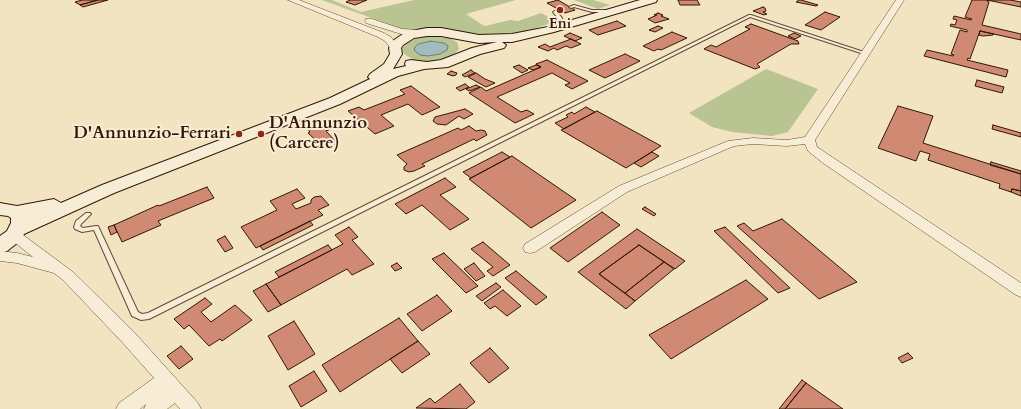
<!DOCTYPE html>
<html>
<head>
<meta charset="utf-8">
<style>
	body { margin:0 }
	canvas { display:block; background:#f2e4c0 }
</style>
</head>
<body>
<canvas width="1021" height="409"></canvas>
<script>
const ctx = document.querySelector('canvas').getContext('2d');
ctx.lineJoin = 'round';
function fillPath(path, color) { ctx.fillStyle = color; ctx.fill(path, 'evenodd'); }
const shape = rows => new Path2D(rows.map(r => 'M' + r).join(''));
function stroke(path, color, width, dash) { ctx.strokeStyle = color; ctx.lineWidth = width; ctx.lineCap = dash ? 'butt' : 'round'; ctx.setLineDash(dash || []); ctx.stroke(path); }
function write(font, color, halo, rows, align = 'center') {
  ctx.font = font + ' Cardo,serif'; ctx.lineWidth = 4; ctx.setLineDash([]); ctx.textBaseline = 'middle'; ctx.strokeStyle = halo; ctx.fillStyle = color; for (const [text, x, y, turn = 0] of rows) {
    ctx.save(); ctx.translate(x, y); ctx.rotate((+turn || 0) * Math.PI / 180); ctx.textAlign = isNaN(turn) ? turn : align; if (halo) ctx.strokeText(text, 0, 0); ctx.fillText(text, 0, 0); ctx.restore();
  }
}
fillPath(shape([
	[322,0,332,0,361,12,414,0,516,0,466,14,481,24,485,26,510,20,518,21,541,13,557,21,516,35,482,36,429,29,402,29],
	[574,0,593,0,610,5,598,9],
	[426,36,449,38,457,42,459,49,453,56,443,60,429,62,416,61,404,54,402,49,406,43,415,39],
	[435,41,444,43,443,53,428,56,416,52,418,44],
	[766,69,818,89,788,132,772,136,732,132,712,127,689,113]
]), '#bac492');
const water = shape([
	[431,41,444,43,448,46,447,50,440,54,428,56,420,55,414,50,415,47,418,44,431,41]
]);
fillPath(water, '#a2bbbf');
stroke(water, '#767974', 1);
const building = shape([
	[82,0,98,0,80,5,75,2,82,0],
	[98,0,108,0,83,7,80,5,98,0],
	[350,0,367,0,355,5,346,2,350,0],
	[558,0,575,10,565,13,547,3,558,0],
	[678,0,697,0,700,5,680,5,678,0],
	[799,0,801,0,818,5,816,6,796,2,799,0],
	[972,0,1010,0,1021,2,1021,7,987,0,987,1,989,2,982,25,1021,34,1021,40,980,31,970,59,968,58,967,60,1008,70,1006,77,924,56,927,50,953,56,954,55,951,54,960,30,967,32,967,30,950,26,951,24,955,25,957,20,953,19,954,16,971,20,972,19,965,17,972,0],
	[763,7,765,8,766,11,763,12,767,14,764,15,753,11,763,7],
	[825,12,840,17,821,30,805,25,825,12],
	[658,13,663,15,661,16,669,19,655,23,648,19,657,15,654,15,658,13],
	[617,21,626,26,598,35,589,30,617,21],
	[751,24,798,41,799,44,791,44,757,64,760,67,755,69,704,49,711,45,716,47,750,29,745,27,751,24],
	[658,26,663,28,655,32,649,30,658,26],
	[980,31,994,34,993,35,983,36,979,35,980,31],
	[672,32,687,38,661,50,658,49,654,51,643,46,672,32],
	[570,33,582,38,575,41,564,36,570,33],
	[794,33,801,36,795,39,788,36,794,33],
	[571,39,581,44,571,48,566,46,557,50,554,48,548,51,538,47,545,44,550,47,571,39],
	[625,54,640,61,605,78,589,70,625,54],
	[547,60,588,81,572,89,565,85,570,83,552,73,497,97,521,112,527,110,534,114,515,123,469,93,481,87,486,91,541,67,536,64,547,60],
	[519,65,528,70,522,73,513,67,519,65],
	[536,65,541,67,533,70,528,68,536,65],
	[471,70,475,73,465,77,462,75,471,70],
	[451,71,457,73,456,75,453,76,447,74,451,71],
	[476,73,485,79,495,83,486,87,468,77,476,73],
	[977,80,1004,87,1002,93,975,86,977,80],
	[465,84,469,87,460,91,456,88,465,84],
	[476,85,480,87,469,91,466,89,476,85],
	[411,86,440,107,422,115,408,104,381,115,394,126,375,134,348,111,359,107,364,110,405,94,400,90,411,86],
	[898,106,933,116,923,143,1021,174,1021,191,1012,189,1011,192,999,188,1000,184,928,160,930,154,920,151,916,161,878,148,898,106],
	[586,107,595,112,564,129,555,123,568,117,566,115,572,112,574,114,586,107],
	[465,109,473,114,464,119,459,116,446,125,437,124,433,121,435,117,465,109],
	[597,111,661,146,626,168,561,130,597,111],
	[323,121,331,129,326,131,337,143,332,147,323,147,308,133,310,132,307,128,323,121],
	[993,125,1021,133,1021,137,992,129,993,125],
	[469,126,476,131,481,130,485,131,487,135,476,141,474,139,422,164,425,166,414,171,409,172,404,170,404,167,407,164,397,155,458,128,461,130,469,126],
	[502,152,510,157,471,178,463,172,502,152],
	[652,152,659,156,641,167,634,163,652,152],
	[512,156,576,200,531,228,469,179,512,156],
	[991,162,1021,171,1021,174,990,165,991,162],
	[445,178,456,187,440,195,469,219,450,230,422,205,406,214,395,204,445,178],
	[207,187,214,198,158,221,161,225,122,242,114,225,158,205,159,206,207,187],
	[297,189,305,198,292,204,296,209,311,203,311,200,314,197,321,196,329,205,318,210,323,215,256,248,241,227,277,210,270,201,297,189],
	[1012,189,1021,191,1021,196,1011,192,1012,189],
	[645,207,656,214,654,216,642,209,645,207],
	[602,212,620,225,568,262,550,248,602,212],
	[782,219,857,282,819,299,737,226,744,223,753,231,782,219],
	[310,221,313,225,263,250,260,246,310,221],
	[114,225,117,232,111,235,108,227,114,225],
	[349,227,358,237,352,240,374,264,352,275,347,269,281,305,266,284,343,244,335,235,349,227],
	[725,227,790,288,778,293,714,231,725,227],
	[637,229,685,261,675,269,639,245,599,274,635,301,626,309,578,272,637,229],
	[225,236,233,248,225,252,217,240,225,236],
	[483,242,510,265,493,276,487,271,493,267,471,249,483,242],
	[328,245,332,250,279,277,275,272,328,245],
	[639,245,664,262,625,293,599,274,639,245],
	[444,253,478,286,466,293,432,259,444,253],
	[664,262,674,269,635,301,625,293,664,262],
	[397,263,402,268,395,271,391,266,397,263],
	[474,263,485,276,476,281,464,269,474,263],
	[516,271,547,297,536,305,505,278,516,271],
	[746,280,768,299,671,359,649,335,746,280],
	[496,283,501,287,482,301,476,296,496,283],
	[266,284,281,305,268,312,253,291,266,284],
	[503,290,521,306,507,316,495,306,490,309,484,303,503,290],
	[437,295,452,311,422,331,407,314,437,295],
	[205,298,212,304,201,312,211,322,235,305,252,320,222,341,220,339,209,346,189,325,184,329,174,319,205,298],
	[399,318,418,341,340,392,322,365,399,318],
	[294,321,315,354,288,370,268,336,294,321],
	[418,341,430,354,402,373,390,359,418,341],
	[181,346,193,359,179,369,167,356,181,346],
	[490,348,509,368,489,383,470,363,490,348],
	[908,353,913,358,902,363,898,358,908,353],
	[314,371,327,391,301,407,289,386,314,371],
	[802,380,806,383,785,409,779,409,802,380],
	[806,383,843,409,785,409,806,383],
	[460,384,475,402,466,409,416,408,430,398,435,403,460,384]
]);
fillPath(building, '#d08a73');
stroke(building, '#331704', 1);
const lane = shape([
	[574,5,592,10,611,10,613,11,611,12,592,12,574,7,571,8,569,7,574,5],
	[558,9,561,10,557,12,562,18,563,27,561,28,559,27,558,18,553,12,558,9],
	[749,15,751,15,867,53,864,54,750,17,149,319,141,320,132,316,94,230,82,232,75,229,74,227,76,221,86,213,90,213,91,214,81,224,80,226,83,228,96,226,98,226,138,312,142,314,148,313,749,15]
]);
const street = shape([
	[288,0,299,0,384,33,391,37,399,48,398,50,392,50,385,41,378,37,288,0],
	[896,0,904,0,815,140,817,147,1021,283,1021,297,1016,295,823,163,808,151,805,144,787,146,753,144,734,146,627,192,535,252,530,253,525,252,523,248,525,244,619,186,728,141,753,138,787,140,805,137,896,0],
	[366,19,372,19,402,29,419,30,423,33,419,36,401,34,366,23,365,21,366,19],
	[14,230,19,232,73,272,134,332,198,403,201,409,180,409,175,403,167,409,144,409,146,404,140,409,116,409,119,403,154,378,122,342,63,280,54,273,17,263,0,261,0,251,17,253,33,257,9,238,7,235,9,232,14,230]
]);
const secondary = shape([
	[640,0,657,0,656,2,554,32,512,42,502,42,506,45,504,48,480,54,448,67,424,69,398,76,340,104,114,193,24,234,21,240,7,251,0,253,0,236,7,231,11,223,11,218,8,216,0,215,0,203,17,206,54,199,61,203,102,185,330,98,370,79,368,77,370,74,384,64,390,54,389,48,394,40,406,32,427,28,441,28,479,35,512,34,548,27,640,0],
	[427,36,441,36,479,43,497,42,472,48,441,60,427,62,411,60,406,61,405,64,406,66,393,69,402,54,401,48,403,45,414,38,427,36]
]);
stroke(lane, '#634a33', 2);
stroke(street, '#634a33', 1);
stroke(secondary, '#331704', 2);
fillPath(lane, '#f7edd6');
fillPath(street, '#f7edd6');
fillPath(secondary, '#f7edd6');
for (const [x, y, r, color] of [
	[560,10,4,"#8f2418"],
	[239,134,4,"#8f2418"],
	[261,134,4,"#8f2418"]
]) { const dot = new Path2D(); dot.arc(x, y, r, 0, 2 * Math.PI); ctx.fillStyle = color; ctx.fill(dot); stroke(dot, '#f7edd6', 1.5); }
write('bold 14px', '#331704', '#f7edd6', [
	["Eni",560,25]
]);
write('bold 17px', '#331704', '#f7edd6', [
	["D'Annunzio",269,124],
	["(Carcere)",269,144],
	["D'Annunzio-Ferrari",231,134,"right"]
], 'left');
</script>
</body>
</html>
